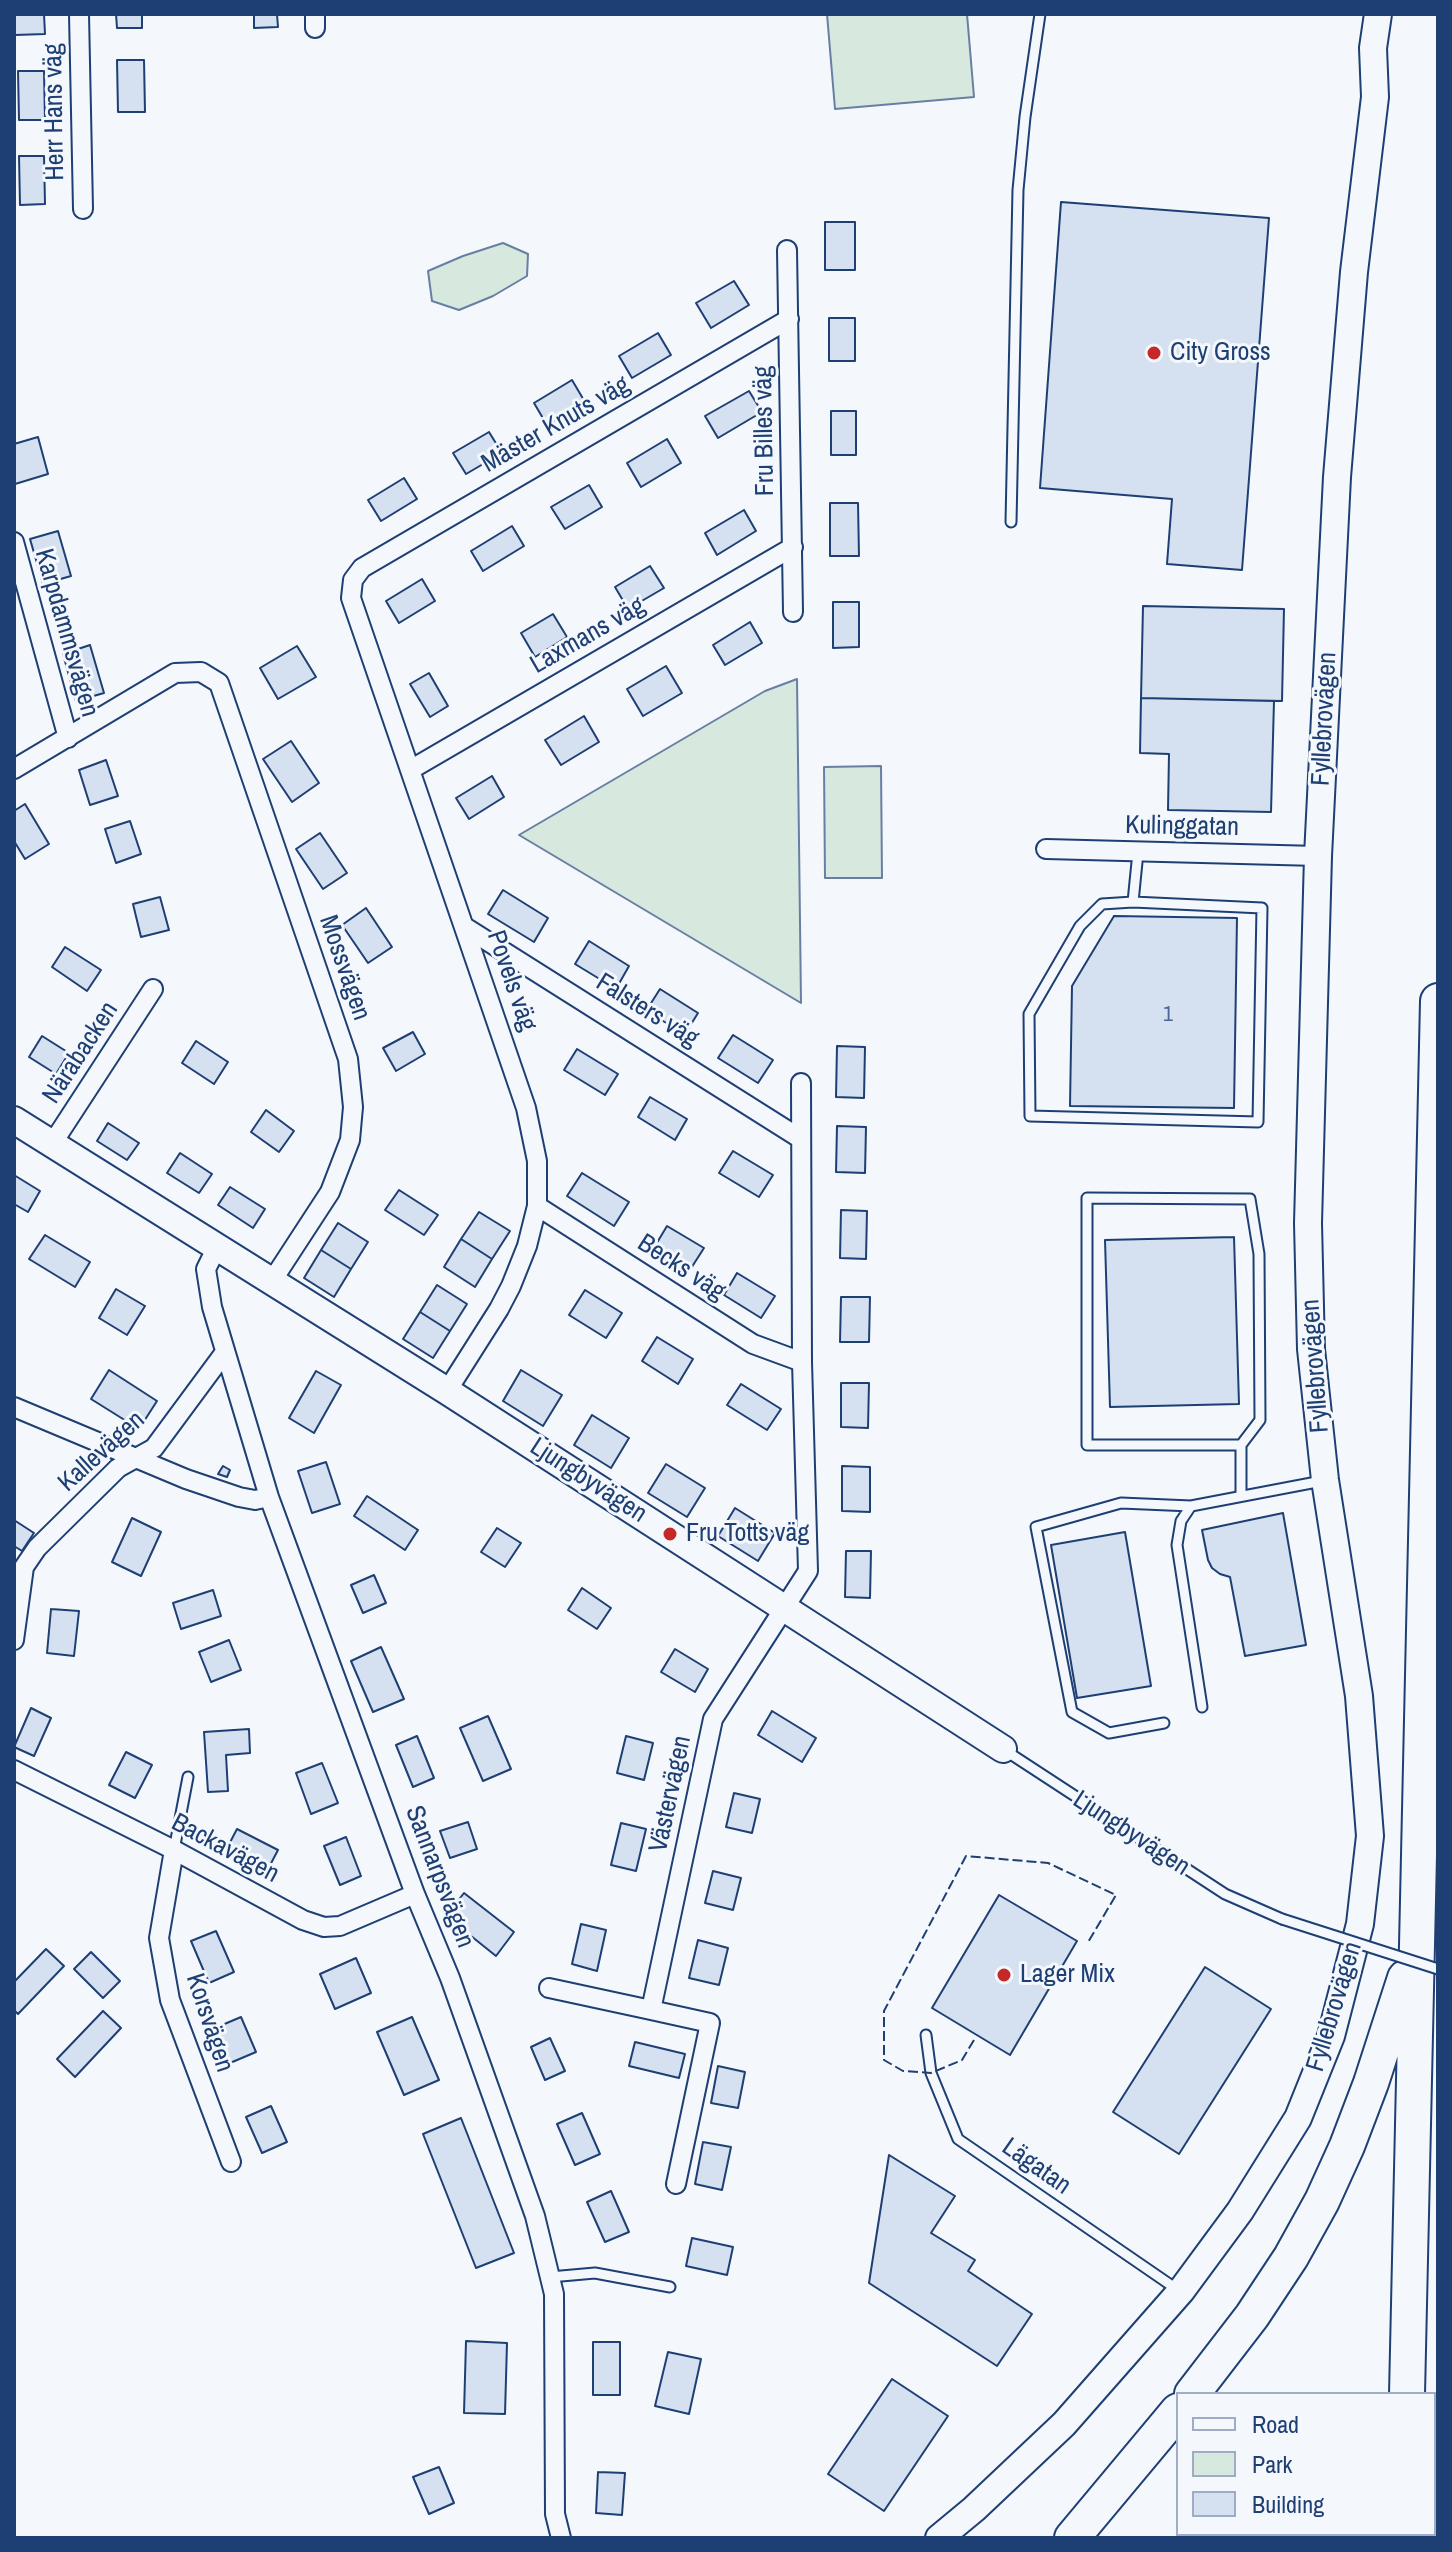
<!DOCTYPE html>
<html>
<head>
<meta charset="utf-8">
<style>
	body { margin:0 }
	#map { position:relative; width:1452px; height:2552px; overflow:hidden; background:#f4f7fb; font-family:"Archivo Narrow",sans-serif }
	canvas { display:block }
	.frame { position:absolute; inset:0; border:16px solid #1d3f73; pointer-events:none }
	.legend { position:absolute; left:1176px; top:2392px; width:260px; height:144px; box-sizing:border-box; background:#f4f7fb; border:2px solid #9eadc5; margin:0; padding:10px 14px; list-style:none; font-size:24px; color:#1d3f73 }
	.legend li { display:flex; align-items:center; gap:16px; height:40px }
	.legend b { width:40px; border:2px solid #9eadc5 }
</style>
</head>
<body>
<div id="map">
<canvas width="1452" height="2552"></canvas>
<div class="frame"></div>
<ul class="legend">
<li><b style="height:10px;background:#f4f7fb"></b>Road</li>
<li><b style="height:22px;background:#d7e8df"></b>Park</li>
<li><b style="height:22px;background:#d5e0f0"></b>Building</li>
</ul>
</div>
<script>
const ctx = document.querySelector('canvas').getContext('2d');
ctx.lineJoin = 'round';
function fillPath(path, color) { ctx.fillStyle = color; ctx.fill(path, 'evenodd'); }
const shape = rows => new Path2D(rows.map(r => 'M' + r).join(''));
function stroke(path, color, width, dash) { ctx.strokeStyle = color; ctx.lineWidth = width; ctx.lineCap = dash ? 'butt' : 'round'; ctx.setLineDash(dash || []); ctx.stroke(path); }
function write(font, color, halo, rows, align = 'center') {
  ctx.font = font + ' "Archivo Narrow",sans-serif'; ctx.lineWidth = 6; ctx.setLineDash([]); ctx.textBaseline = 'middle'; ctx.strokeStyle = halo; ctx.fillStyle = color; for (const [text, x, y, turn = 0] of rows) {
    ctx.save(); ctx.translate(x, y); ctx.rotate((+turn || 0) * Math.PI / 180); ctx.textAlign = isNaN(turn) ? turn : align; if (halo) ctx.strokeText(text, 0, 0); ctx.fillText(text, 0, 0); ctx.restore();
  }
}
const green = shape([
	[827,14,967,14,974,97,835,109,827,14],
	[503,243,528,254,527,276,493,296,459,310,432,301,428,271,463,256,503,243],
	[797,679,801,1003,519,835,765,691,797,679],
	[881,766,882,878,825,878,824,767,881,766]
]);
fillPath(green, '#d7e8df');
stroke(green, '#687fa3', 2);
const building = shape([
	[14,14,44,14,45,34,15,35,14,14],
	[116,14,142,14,142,28,117,28,116,14],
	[254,14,277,14,278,27,254,28,254,14],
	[117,60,144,60,145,112,118,112,117,60],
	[18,71,44,71,45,120,19,120,18,71],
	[19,156,44,156,45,204,20,205,19,156],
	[1061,202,1269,218,1242,570,1167,564,1172,499,1040,488,1061,202],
	[825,222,855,222,855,270,825,270,825,222],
	[734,281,749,305,711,328,696,303,734,281],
	[829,318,855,318,855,361,829,361,829,318],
	[658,333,671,355,632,378,619,356,658,333],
	[572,380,585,402,547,425,534,403,572,380],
	[749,391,762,412,718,438,705,416,749,391],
	[831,411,856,411,856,455,831,455,831,411],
	[489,432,502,453,466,474,453,453,489,432],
	[38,437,48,474,15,484,14,444,38,437],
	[667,439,681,463,641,487,627,463,667,439],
	[404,478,417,499,381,521,368,500,404,478],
	[589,485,602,507,565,529,551,507,589,485],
	[830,503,858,503,859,556,830,556,830,503],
	[744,510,756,531,717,555,705,533,744,510],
	[512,526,524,546,483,571,471,551,512,526],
	[58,531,71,576,43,584,30,539,58,531],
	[650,566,664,588,628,609,615,587,650,566],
	[422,579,435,601,399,623,386,601,422,579],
	[833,602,859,602,859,647,833,648,833,602],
	[1143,606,1284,609,1282,701,1141,698,1143,606],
	[553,614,567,637,535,657,521,633,553,614],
	[750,622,762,643,725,665,713,645,750,622],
	[90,645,104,693,76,701,63,654,90,645],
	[297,646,316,677,278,699,260,668,297,646],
	[666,666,682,693,643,716,627,689,666,666],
	[429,673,448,706,430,717,410,684,429,673],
	[1141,698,1274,701,1271,812,1168,810,1169,754,1140,753,1141,698],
	[584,716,599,742,561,765,545,740,584,716],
	[291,741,319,783,292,802,263,759,291,741],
	[106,760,118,796,90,805,79,770,106,760],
	[492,776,504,797,469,819,456,798,492,776],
	[25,804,49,844,25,859,14,841,14,811,25,804],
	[130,821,141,854,116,863,105,829,130,821],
	[320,833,347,873,323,889,296,849,320,833],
	[503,890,548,918,534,942,488,914,503,890],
	[160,897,169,930,141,937,133,904,160,897],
	[366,908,392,947,368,963,342,925,366,908],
	[1114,916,1237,918,1234,1108,1070,1106,1072,986,1114,916],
	[589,941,629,966,616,989,575,964,589,941],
	[65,947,101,970,87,991,52,967,65,947],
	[660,989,698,1013,685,1034,646,1011,660,989],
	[413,1032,425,1054,396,1071,383,1048,413,1032],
	[733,1035,773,1060,758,1083,718,1058,733,1035],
	[42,1036,69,1053,56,1074,29,1057,42,1036],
	[196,1041,228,1062,214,1084,182,1063,196,1041],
	[837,1046,865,1047,864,1098,836,1097,837,1046],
	[577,1049,618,1074,605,1095,564,1070,577,1049],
	[650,1097,687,1119,675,1140,638,1117,650,1097],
	[266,1110,294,1131,279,1152,251,1132,266,1110],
	[108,1123,139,1143,127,1160,97,1141,108,1123],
	[837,1126,866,1127,865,1173,836,1172,837,1126],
	[733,1151,773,1175,759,1197,719,1173,733,1151],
	[180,1153,212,1174,199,1193,167,1173,180,1153],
	[582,1173,629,1202,614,1226,567,1196,582,1173],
	[14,1175,40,1191,28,1212,14,1204,14,1175],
	[230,1187,265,1209,253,1228,218,1205,230,1187],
	[399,1190,438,1215,424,1235,385,1210,399,1190],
	[841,1210,867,1211,866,1259,840,1258,841,1210],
	[479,1212,510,1231,492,1259,461,1239,479,1212],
	[338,1223,368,1242,351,1269,321,1250,338,1223],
	[667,1226,704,1248,688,1273,652,1251,667,1226],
	[45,1235,90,1262,75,1287,29,1259,45,1235],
	[1234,1237,1239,1404,1110,1407,1105,1240,1234,1237],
	[461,1239,492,1259,475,1287,444,1267,461,1239],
	[321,1250,351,1269,334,1297,304,1278,321,1250],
	[737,1273,775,1296,761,1318,724,1295,737,1273],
	[437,1285,467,1304,450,1331,420,1312,437,1285],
	[116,1289,145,1306,127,1335,99,1318,116,1289],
	[585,1290,622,1313,606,1338,569,1315,585,1290],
	[841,1297,870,1297,869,1342,840,1342,841,1297],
	[420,1312,450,1331,433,1358,403,1339,420,1312],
	[657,1337,693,1359,678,1384,642,1361,657,1337],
	[109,1370,157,1401,139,1429,91,1399,109,1370],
	[521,1370,562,1395,543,1426,503,1401,521,1370],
	[316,1371,341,1385,314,1433,289,1418,316,1371],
	[841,1383,869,1383,868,1428,841,1427,841,1383],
	[741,1384,781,1409,767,1430,727,1405,741,1384],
	[592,1415,629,1438,611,1468,574,1445,592,1415],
	[326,1462,340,1504,312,1513,298,1471,326,1462],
	[666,1464,705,1488,687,1517,648,1493,666,1464],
	[223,1466,230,1470,227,1477,218,1474,223,1466],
	[842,1466,870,1467,870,1512,842,1511,842,1466],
	[367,1496,418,1530,405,1550,354,1516,367,1496],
	[735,1508,775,1533,758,1561,718,1536,735,1508],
	[1283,1513,1306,1645,1245,1656,1230,1577,1220,1574,1212,1568,1208,1560,1202,1530,1283,1513],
	[132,1518,161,1532,141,1576,112,1562,132,1518],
	[14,1520,34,1533,22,1551,14,1546,14,1520],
	[497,1528,521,1543,505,1567,481,1552,497,1528],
	[1125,1532,1151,1686,1077,1698,1051,1545,1125,1532],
	[846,1551,871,1551,870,1598,845,1597,846,1551],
	[374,1575,386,1603,363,1613,351,1585,374,1575],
	[582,1588,611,1608,597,1629,568,1610,582,1588],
	[213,1590,221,1616,181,1629,173,1603,213,1590],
	[51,1609,79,1611,74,1656,47,1653,51,1609],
	[229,1640,241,1670,211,1682,199,1652,229,1640],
	[381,1647,404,1699,373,1712,351,1661,381,1647],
	[675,1649,708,1669,695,1692,661,1672,675,1649],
	[31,1708,51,1718,34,1756,14,1747,31,1708],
	[772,1711,816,1738,802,1762,758,1735,772,1711],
	[488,1716,511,1769,483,1781,460,1728,488,1716],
	[249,1729,250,1753,226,1755,228,1791,208,1792,204,1732,249,1729],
	[417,1736,434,1778,413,1787,396,1745,417,1736],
	[626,1736,653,1743,644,1780,617,1773,626,1736],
	[126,1752,152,1765,135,1798,109,1785,126,1752],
	[322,1763,338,1803,311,1814,296,1773,322,1763],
	[734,1793,760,1799,752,1833,726,1827,734,1793],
	[468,1822,477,1849,450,1858,440,1831,468,1822],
	[621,1823,646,1829,636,1871,611,1865,621,1823],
	[237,1829,278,1850,267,1871,226,1850,237,1829],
	[346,1837,361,1876,340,1885,324,1846,346,1837],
	[713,1871,741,1878,733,1910,705,1903,713,1871],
	[464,1893,514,1932,496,1956,446,1916,464,1893],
	[999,1895,1077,1941,1010,2055,932,2008,999,1895],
	[581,1924,606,1930,597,1971,572,1964,581,1924],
	[216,1931,234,1972,209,1983,191,1941,216,1931],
	[698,1940,728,1948,719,1985,689,1978,698,1940],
	[46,1949,64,1966,18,2014,14,2010,14,1982,46,1949],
	[91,1952,120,1981,103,1998,74,1969,91,1952],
	[356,1958,371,1993,335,2009,320,1974,356,1958],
	[1205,1967,1271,2009,1179,2154,1113,2112,1205,1967],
	[103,2011,121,2028,75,2077,57,2059,103,2011],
	[241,2017,256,2052,230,2063,215,2028,241,2017],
	[412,2017,439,2080,404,2095,377,2032,412,2017],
	[550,2038,565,2071,545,2080,531,2047,550,2038],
	[635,2042,685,2054,679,2078,629,2066,635,2042],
	[718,2066,745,2072,738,2108,711,2103,718,2066],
	[271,2106,287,2142,262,2153,246,2117,271,2106],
	[582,2113,600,2154,575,2165,557,2124,582,2113],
	[461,2118,514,2253,476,2268,423,2134,461,2118],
	[703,2142,731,2147,722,2190,695,2184,703,2142],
	[889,2155,955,2196,931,2233,975,2260,968,2271,1032,2314,997,2366,869,2283,889,2155],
	[611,2191,629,2232,605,2242,587,2202,611,2191],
	[692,2238,733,2247,727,2275,686,2266,692,2238],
	[466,2341,507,2343,505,2414,464,2413,466,2341],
	[593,2342,620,2342,620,2395,593,2395,593,2342],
	[668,2352,701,2359,689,2414,655,2406,668,2352],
	[892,2379,948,2416,884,2511,828,2474,892,2379],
	[439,2467,454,2503,429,2514,413,2477,439,2467],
	[598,2472,625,2473,622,2515,596,2513,598,2472]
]);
fillPath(building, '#d5e0f0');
stroke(building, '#1d3f73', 2);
const lane = shape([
	[1011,522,1018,190,1025,117,1040,14],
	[1133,902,1262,908,1258,1122,1030,1116,1029,1014,1080,926,1102,904,1133,902,1138,852],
	[1241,1496,1241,1445,1260,1420,1259,1254,1250,1199,1087,1198,1087,1445,1241,1445],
	[1202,1707,1177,1545,1181,1521,1191,1506,1322,1481],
	[1164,1723,1109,1733,1072,1712,1036,1527,1121,1503,1191,1506],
	[1006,1751,1225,1894,1282,1919],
	[174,1850,188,1777],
	[926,2035,931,2073,958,2139,1178,2290],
	[550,2277,595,2273,670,2287]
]);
const street = shape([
	[79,14,83,209],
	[315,14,315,28],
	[787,250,793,612],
	[14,542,68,738],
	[14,769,175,673,201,672,219,683,348,1059,353,1107,350,1140,330,1192,272,1281],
	[410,770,793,547],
	[1046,849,1318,856],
	[465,927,801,1139],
	[52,1144,153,989],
	[537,1206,753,1344,802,1362],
	[216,1249,206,1269,212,1307,269,1497,415,1894,450,1978,535,2216,554,2294,555,2514,561,2538],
	[447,1391,499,1309,511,1286,527,1246,537,1206,537,1161,526,1108,351,598,353,580,362,568,789,319],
	[14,1407,186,1479,239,1497,255,1500,269,1497],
	[14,1640,24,1567,37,1548,118,1468,154,1448,225,1352],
	[14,1770,174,1850,303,1920,324,1927,340,1926,415,1894],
	[174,1850,159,1938,170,2000,231,2162],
	[549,1988,651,2010,713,1719,808,1571,802,1362,801,1083],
	[651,2010,710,2023,676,2184]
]);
const secondary = shape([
	[14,1120,447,1391,1003,1749],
	[939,2538,974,2509,1064,2424,1181,2291,1240,2211,1298,2118,1331,2036,1360,1924,1370,1836,1359,1696,1325,1480,1311,1349,1308,1223,1318,856,1337,477,1354,272,1375,97,1373,48,1378,14]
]);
const highway = shape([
	[1192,2394,1252,2316,1291,2257,1322,2201,1347,2146,1371,2083,1405,1978],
	[1407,2394,1438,1001],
	[1072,2538,1178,2411],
	[1404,2538,1404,2534]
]);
stroke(lane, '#1d3f73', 13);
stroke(street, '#1d3f73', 22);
stroke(secondary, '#1d3f73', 30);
stroke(highway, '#1d3f73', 38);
stroke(lane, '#f4f7fb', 9);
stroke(street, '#f4f7fb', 18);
stroke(secondary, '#f4f7fb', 26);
stroke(highway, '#f4f7fb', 34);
const laneBridge = shape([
	[1282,1919,1438,1969]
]);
stroke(laneBridge, '#1d3f73', 13, []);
stroke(laneBridge, '#f4f7fb', 9);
stroke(shape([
	[974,2040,962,2060,931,2073,903,2071,884,2060,884,2011,966,1856,1048,1863,1116,1895,1087,1944]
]), '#1d3f73', 2, [10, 4]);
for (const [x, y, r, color] of [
	[1154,353,8,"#c62828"],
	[670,1534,8,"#c62828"],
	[1004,1975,8,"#c62828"]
]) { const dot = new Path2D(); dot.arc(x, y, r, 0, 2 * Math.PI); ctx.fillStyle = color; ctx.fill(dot); stroke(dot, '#f4f7fb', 3); }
write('22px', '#4b6792', null, [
	["1",1168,1015]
]);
write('26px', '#1d3f73', '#f4f7fb', [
	["Herr Hans väg",55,112,-91],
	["Mäster Knuts väg",556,425,-30],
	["Fru Billes väg",765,431,-91],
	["Karpdammsvägen",66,633,74],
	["Laxmans väg",588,636,-30],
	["Fyllebrovägen",1325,719,-87],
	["Kulinggatan",1182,827,1],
	["Mossvägen",344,968,71],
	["Povels väg",511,981,71],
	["Falsters väg",647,1011,32],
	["Närabacken",81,1053,-57],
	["Becks väg",681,1268,33],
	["Fyllebrovägen",1316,1366,-94],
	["Kallevägen",102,1452,-42],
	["Ljungbyvägen",588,1481,33],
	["Västervägen",671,1794,-78],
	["Ljungbyvägen",1131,1834,33],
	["Backavägen",225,1849,28],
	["Sannarpsvägen",439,1877,69],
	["Fyllebrovägen",1335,2007,-73],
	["Korsvägen",209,2023,72],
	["Lägatan",1036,2167,35]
]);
write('26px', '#1d3f73', '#f4f7fb', [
	["City Gross",1170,353],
	["Fru Totts väg",686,1534],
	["Lager Mix",1020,1975]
], 'left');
</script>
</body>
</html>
